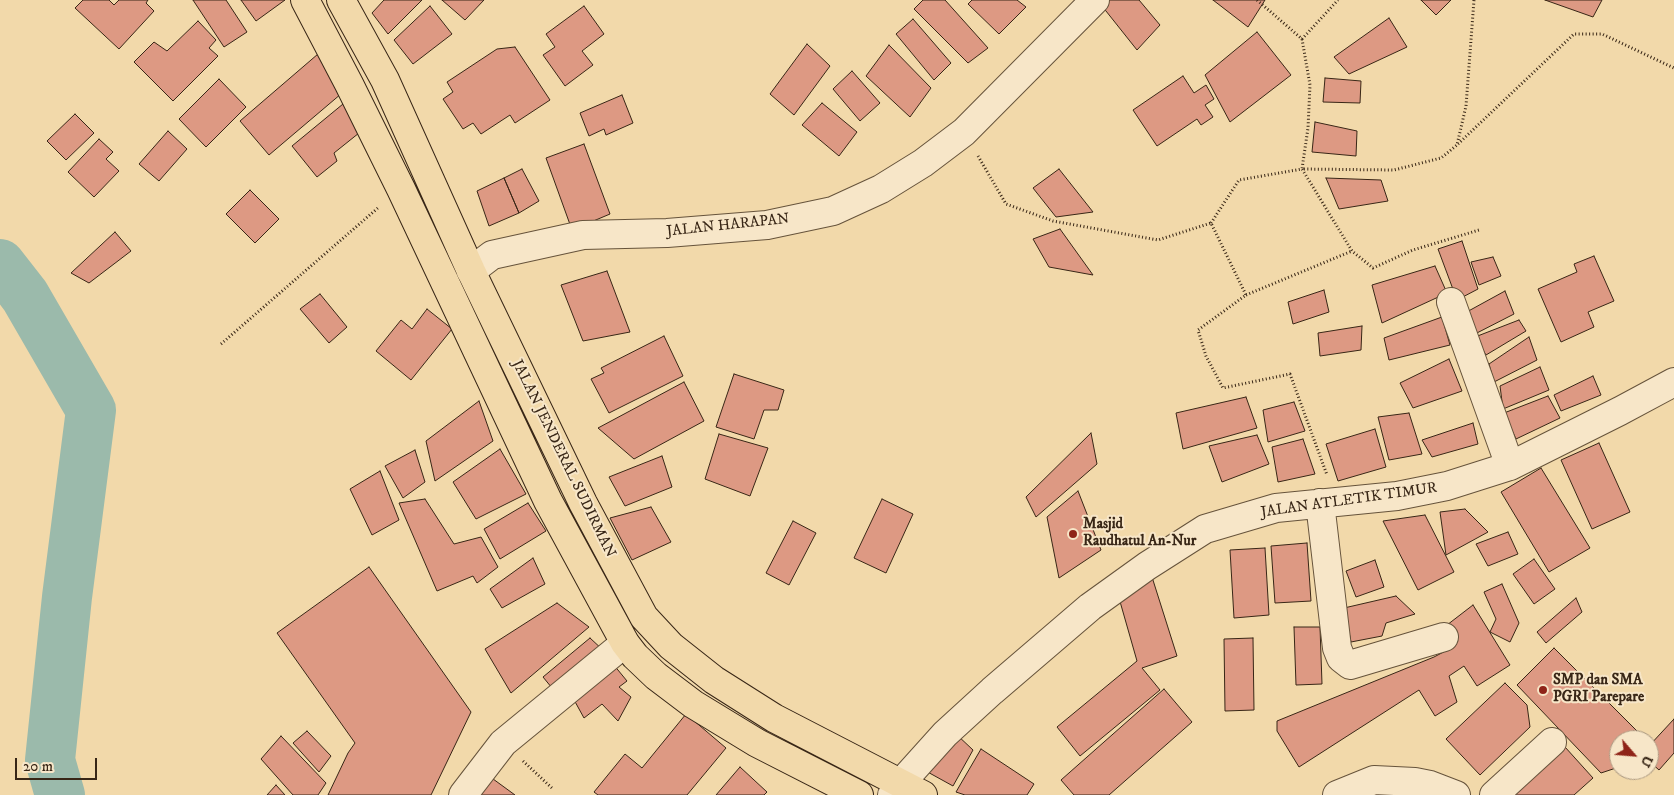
<!DOCTYPE html>
<html>
<head>
<meta charset="utf-8">
<style>
	body { margin:0 }
	#map { position:relative; width:1674px; height:795px; overflow:hidden; background:#f2d9aa; font-family:"IM FELL DW Pica",serif }
	canvas { display:block }
	.north { position:absolute; left:1609px; top:730px; width:50px; height:50px; box-sizing:border-box; background:#f7e6c8; border:1px solid #ab9981; border-radius:50%; rotate:117deg; font-size:14px; font-weight:700; line-height:20px; text-align:center; color:#382616 }
	.north::after { content:''; display:block; margin:auto; width:18px; height:22px; background:#8f2418; clip-path:polygon(50% 0,100% 100%,50% 72%,0 100%) }
	.scale { position:absolute; left:15px; top:758px; width:82px; height:22px; box-sizing:border-box; border:2px solid #382616; border-top:0; padding-left:6px; font-size:15px; line-height:18px; white-space:nowrap; color:#382616; -webkit-text-stroke:4px #f7e6c8; paint-order:stroke }
</style>
</head>
<body>
<div id="map">
<canvas width="1674" height="795"></canvas>
<div class="north">U</div>
<div class="scale">20 m</div>
</div>
<script>
const ctx = document.querySelector('canvas').getContext('2d');
ctx.lineJoin = 'round';
const shape = rows => new Path2D(rows.map(r => 'M' + r).join(''));
function stroke(path, color, width, dash) { ctx.strokeStyle = color; ctx.lineWidth = width; ctx.lineCap = dash ? 'butt' : 'round'; ctx.setLineDash(dash || []); ctx.stroke(path); }
function fillPath(path, color) { ctx.fillStyle = color; ctx.fill(path, 'evenodd'); }
function write(font, color, halo, rows, align = 'center') {
  ctx.font = font + ' "IM FELL DW Pica",serif'; ctx.lineWidth = 4; ctx.setLineDash([]); ctx.textBaseline = 'middle'; ctx.strokeStyle = halo; ctx.fillStyle = color; for (const [text, x, y, turn = 0] of rows) {
    ctx.save(); ctx.translate(x, y); ctx.rotate((+turn || 0) * Math.PI / 180); ctx.textAlign = isNaN(turn) ? turn : align; if (halo) ctx.strokeText(text, 0, 0); ctx.fillText(text, 0, 0); ctx.restore();
  }
}
stroke(shape([
	[0,264,25,296,91,410,67,597,50,760,60,795]
]), '#9bbaab', 50);
const building = shape([
	[83,0,109,0,114,5,119,0,148,0,146,3,154,11,119,49,75,8,83,0],
	[193,0,226,0,247,32,224,47,193,0],
	[241,0,285,0,256,21,241,0],
	[384,0,422,0,388,34,372,13,384,0],
	[442,0,484,0,465,20,442,0],
	[923,0,945,0,988,48,968,63,914,9,923,0],
	[972,0,1017,0,1026,7,999,34,968,4,972,0],
	[1108,0,1139,0,1160,25,1137,50,1102,6,1108,0],
	[1213,0,1265,0,1248,27,1213,0],
	[1421,0,1451,0,1436,15,1421,0],
	[1545,0,1602,0,1593,17,1545,0],
	[430,6,452,34,413,64,394,40,430,6],
	[584,6,604,34,582,51,593,65,565,86,543,55,555,47,546,34,584,6],
	[1389,18,1407,47,1349,74,1334,57,1389,18],
	[913,19,951,63,934,80,896,34,913,19],
	[198,21,216,40,209,48,218,56,173,101,134,62,154,42,167,51,198,21],
	[1257,32,1291,75,1230,122,1205,75,1257,32],
	[807,44,830,66,794,115,770,94,807,44],
	[889,45,931,88,910,117,866,76,889,45],
	[515,47,550,100,515,123,510,115,481,134,473,123,463,129,443,99,453,92,447,82,497,49,515,47],
	[318,54,348,88,269,155,240,121,318,54],
	[852,71,880,103,860,121,833,89,852,71],
	[1183,76,1194,93,1206,85,1214,99,1205,105,1213,117,1201,125,1197,119,1157,146,1133,110,1183,76],
	[1325,78,1361,81,1360,103,1323,102,1325,78],
	[219,79,246,107,206,147,179,119,219,79],
	[622,95,633,123,606,135,604,129,589,136,580,113,622,95],
	[822,103,857,132,839,156,802,125,822,103],
	[343,104,364,129,334,153,337,161,317,177,292,146,343,104],
	[75,114,94,133,66,160,47,141,75,114],
	[1315,122,1357,131,1356,156,1312,152,1315,122],
	[168,131,187,149,159,181,139,164,168,131],
	[99,139,113,152,106,159,119,171,94,197,68,172,99,139],
	[584,144,610,214,572,230,546,158,584,144],
	[522,169,539,201,519,213,504,178,522,169],
	[1059,169,1093,212,1056,217,1033,188,1059,169],
	[504,178,519,213,489,226,477,191,504,178],
	[1326,178,1381,180,1388,201,1339,209,1326,178],
	[250,190,279,219,255,243,226,214,250,190],
	[1060,229,1093,275,1049,267,1033,239,1060,229],
	[115,232,131,251,89,283,71,273,115,232],
	[1462,241,1478,289,1457,300,1438,249,1462,241],
	[1594,256,1614,301,1588,312,1594,327,1561,342,1538,289,1577,272,1574,264,1594,256],
	[1493,257,1501,276,1479,285,1471,262,1493,257],
	[1435,266,1447,293,1382,323,1372,285,1435,266],
	[607,271,630,332,583,341,561,285,607,271],
	[1324,290,1329,312,1293,324,1288,302,1324,290],
	[1505,291,1514,314,1471,336,1463,314,1505,291],
	[320,294,347,327,329,343,300,309,320,294],
	[427,309,452,329,411,380,376,351,401,320,412,329,427,309],
	[1442,317,1450,345,1389,360,1384,338,1442,317],
	[1519,320,1526,331,1486,355,1475,337,1519,320],
	[1362,326,1361,350,1320,356,1318,333,1362,326],
	[664,336,683,376,609,413,591,379,604,373,601,368,664,336],
	[1529,337,1537,360,1494,382,1489,364,1529,337],
	[1449,359,1462,391,1413,408,1400,383,1449,359],
	[1540,367,1549,390,1503,409,1500,386,1540,367],
	[734,374,784,390,778,410,764,410,754,439,716,427,734,374],
	[1593,376,1601,395,1561,411,1554,395,1593,376],
	[684,382,704,421,634,459,598,428,684,382],
	[1548,396,1560,418,1516,439,1504,413,1548,396],
	[1246,397,1257,428,1183,449,1176,413,1246,397],
	[479,401,493,441,435,481,426,441,479,401],
	[1294,402,1305,431,1268,442,1263,410,1294,402],
	[1409,413,1422,454,1389,460,1378,417,1409,413],
	[1473,423,1478,444,1432,457,1422,440,1473,423],
	[1375,429,1386,467,1338,481,1326,444,1375,429],
	[1091,433,1097,464,1036,517,1026,497,1091,433],
	[719,434,768,448,750,496,705,479,719,434],
	[1257,435,1269,464,1222,482,1209,446,1257,435],
	[1303,439,1315,474,1278,482,1272,447,1303,439],
	[1599,443,1630,512,1592,529,1561,460,1599,443],
	[500,449,526,494,476,519,453,482,500,449],
	[415,450,425,482,403,498,385,466,415,450],
	[662,456,672,487,625,506,609,477,662,456],
	[1541,468,1590,548,1549,572,1501,492,1541,468],
	[380,471,399,520,372,535,350,489,380,471],
	[1078,491,1101,550,1059,578,1047,517,1078,491],
	[425,499,454,544,481,537,498,567,477,583,473,576,437,591,399,503,425,499],
	[882,499,913,514,886,573,854,558,882,499],
	[528,503,546,531,500,559,484,529,528,503],
	[651,507,671,542,632,560,610,518,651,507],
	[1465,509,1488,532,1446,555,1440,512,1465,509],
	[1425,515,1454,572,1418,590,1383,521,1425,515],
	[793,521,816,533,789,585,766,573,793,521],
	[1508,532,1518,554,1488,566,1476,544,1508,532],
	[1307,543,1311,601,1275,603,1271,546,1307,543],
	[1265,548,1269,615,1234,618,1230,550,1265,548],
	[533,558,545,584,502,608,490,589,533,558],
	[1534,559,1555,589,1534,604,1513,574,1534,559],
	[1375,560,1384,587,1356,597,1346,571,1375,560],
	[369,567,471,712,431,795,328,795,348,753,355,743,277,633,369,567],
	[1152,577,1177,656,1142,668,1160,690,1080,756,1057,727,1137,661,1117,591,1152,577],
	[1502,584,1519,623,1510,642,1490,632,1496,619,1484,592,1502,584],
	[1396,596,1415,614,1386,623,1382,636,1351,642,1344,608,1396,596],
	[1576,598,1582,612,1546,643,1537,632,1576,598],
	[557,603,589,627,511,693,485,649,557,603],
	[1473,605,1510,665,1477,686,1464,666,1449,676,1457,702,1435,716,1419,690,1299,767,1277,731,1277,721,1434,657,1455,646,1447,625,1473,605],
	[1294,627,1320,627,1322,684,1296,685,1294,627],
	[590,638,604,651,552,688,543,677,590,638],
	[1253,638,1254,710,1225,711,1224,639,1253,638],
	[1554,648,1646,740,1619,740,1619,767,1601,773,1517,685,1554,648],
	[613,664,627,681,619,687,631,697,618,721,602,704,584,718,573,698,613,664],
	[1505,683,1527,705,1530,727,1480,775,1446,739,1505,683],
	[1164,689,1192,722,1109,795,1074,795,1061,780,1164,689],
	[686,714,726,748,687,795,598,795,594,792,625,754,642,768,686,714],
	[1674,719,1674,753,1659,770,1649,761,1649,746,1674,719],
	[307,731,331,756,319,772,293,743,307,731],
	[956,734,973,750,953,786,924,770,956,734],
	[281,736,326,783,318,795,293,795,261,759,281,736],
	[1565,747,1593,778,1574,795,1511,795,1565,747],
	[981,749,1034,784,1027,795,965,795,956,792,981,749],
	[740,767,767,792,764,795,716,795,740,767],
	[489,776,515,795,472,795,489,776],
	[276,785,285,795,267,795,276,785]
]);
fillPath(building, '#dd9983');
stroke(building, '#382616', 1);
const minor = shape([
	[471,271,492,255,583,235,667,233,767,225,833,211,881,189,923,163,964,132,1095,0],
	[1451,302,1510,466],
	[1320,503,1337,648,1341,658,1350,665,1444,637],
	[463,795,503,743,625,643],
	[892,795,900,784,945,734,992,691,1090,607,1147,566,1205,529,1276,508,1397,496,1447,486,1510,466,1620,411,1674,382],
	[1337,795,1374,780,1415,782,1430,785,1456,795],
	[1494,795,1552,742]
]);
const major = shape([
	[305,0,349,84,401,189,548,501,625,643,635,656,656,676,693,704,757,743,859,795],
	[341,0,385,80,471,271,583,503,644,617,671,646,714,680,774,718,923,795]
]);
stroke(minor, '#66533b', 30);
stroke(major, '#382616', 30);
stroke(shape([
	[1257,0,1302,39,1338,0],
	[1302,39,1310,85,1308,128,1302,169,1394,170,1441,158,1457,145,1466,106,1474,0],
	[1458,144,1574,34,1602,34,1674,68],
	[978,156,1006,204,1053,221,1158,240,1211,223,1246,295,1198,330,1206,356,1223,388,1290,374,1327,475],
	[1211,223,1239,180,1302,169,1352,251,1373,268,1413,250,1479,230],
	[1246,295,1352,251],
	[221,344,379,207],
	[523,761,553,789]
]), '#382616', 3, [1, 2.5]);
stroke(minor, '#f7e6c8', 28);
stroke(major, '#f2d9aa', 28);
for (const [x, y, r, color] of [
	[1073,534,5,"#8f2418"],
	[1543,690,5,"#8f2418"]
]) { const dot = new Path2D(); dot.arc(x, y, r, 0, 2 * Math.PI); ctx.fillStyle = color; ctx.fill(dot); stroke(dot, '#f7e6c8', 2); }
write('15px', '#382616', '#f7e6c8', [
	["JALAN HARAPAN",728,226,-6],
	["JALAN JENDERAL SUDIRMAN",563,459,64],
	["JALAN ATLETIK TIMUR",1349,501,-8]
]);
write('bold 15px', '#382616', '#f7e6c8', [
	["Masjid",1083,525],
	["Raudhatul An-Nur",1083,542],
	["SMP dan SMA",1553,681],
	["PGRI Parepare",1553,698]
], 'left');
</script>
</body>
</html>
